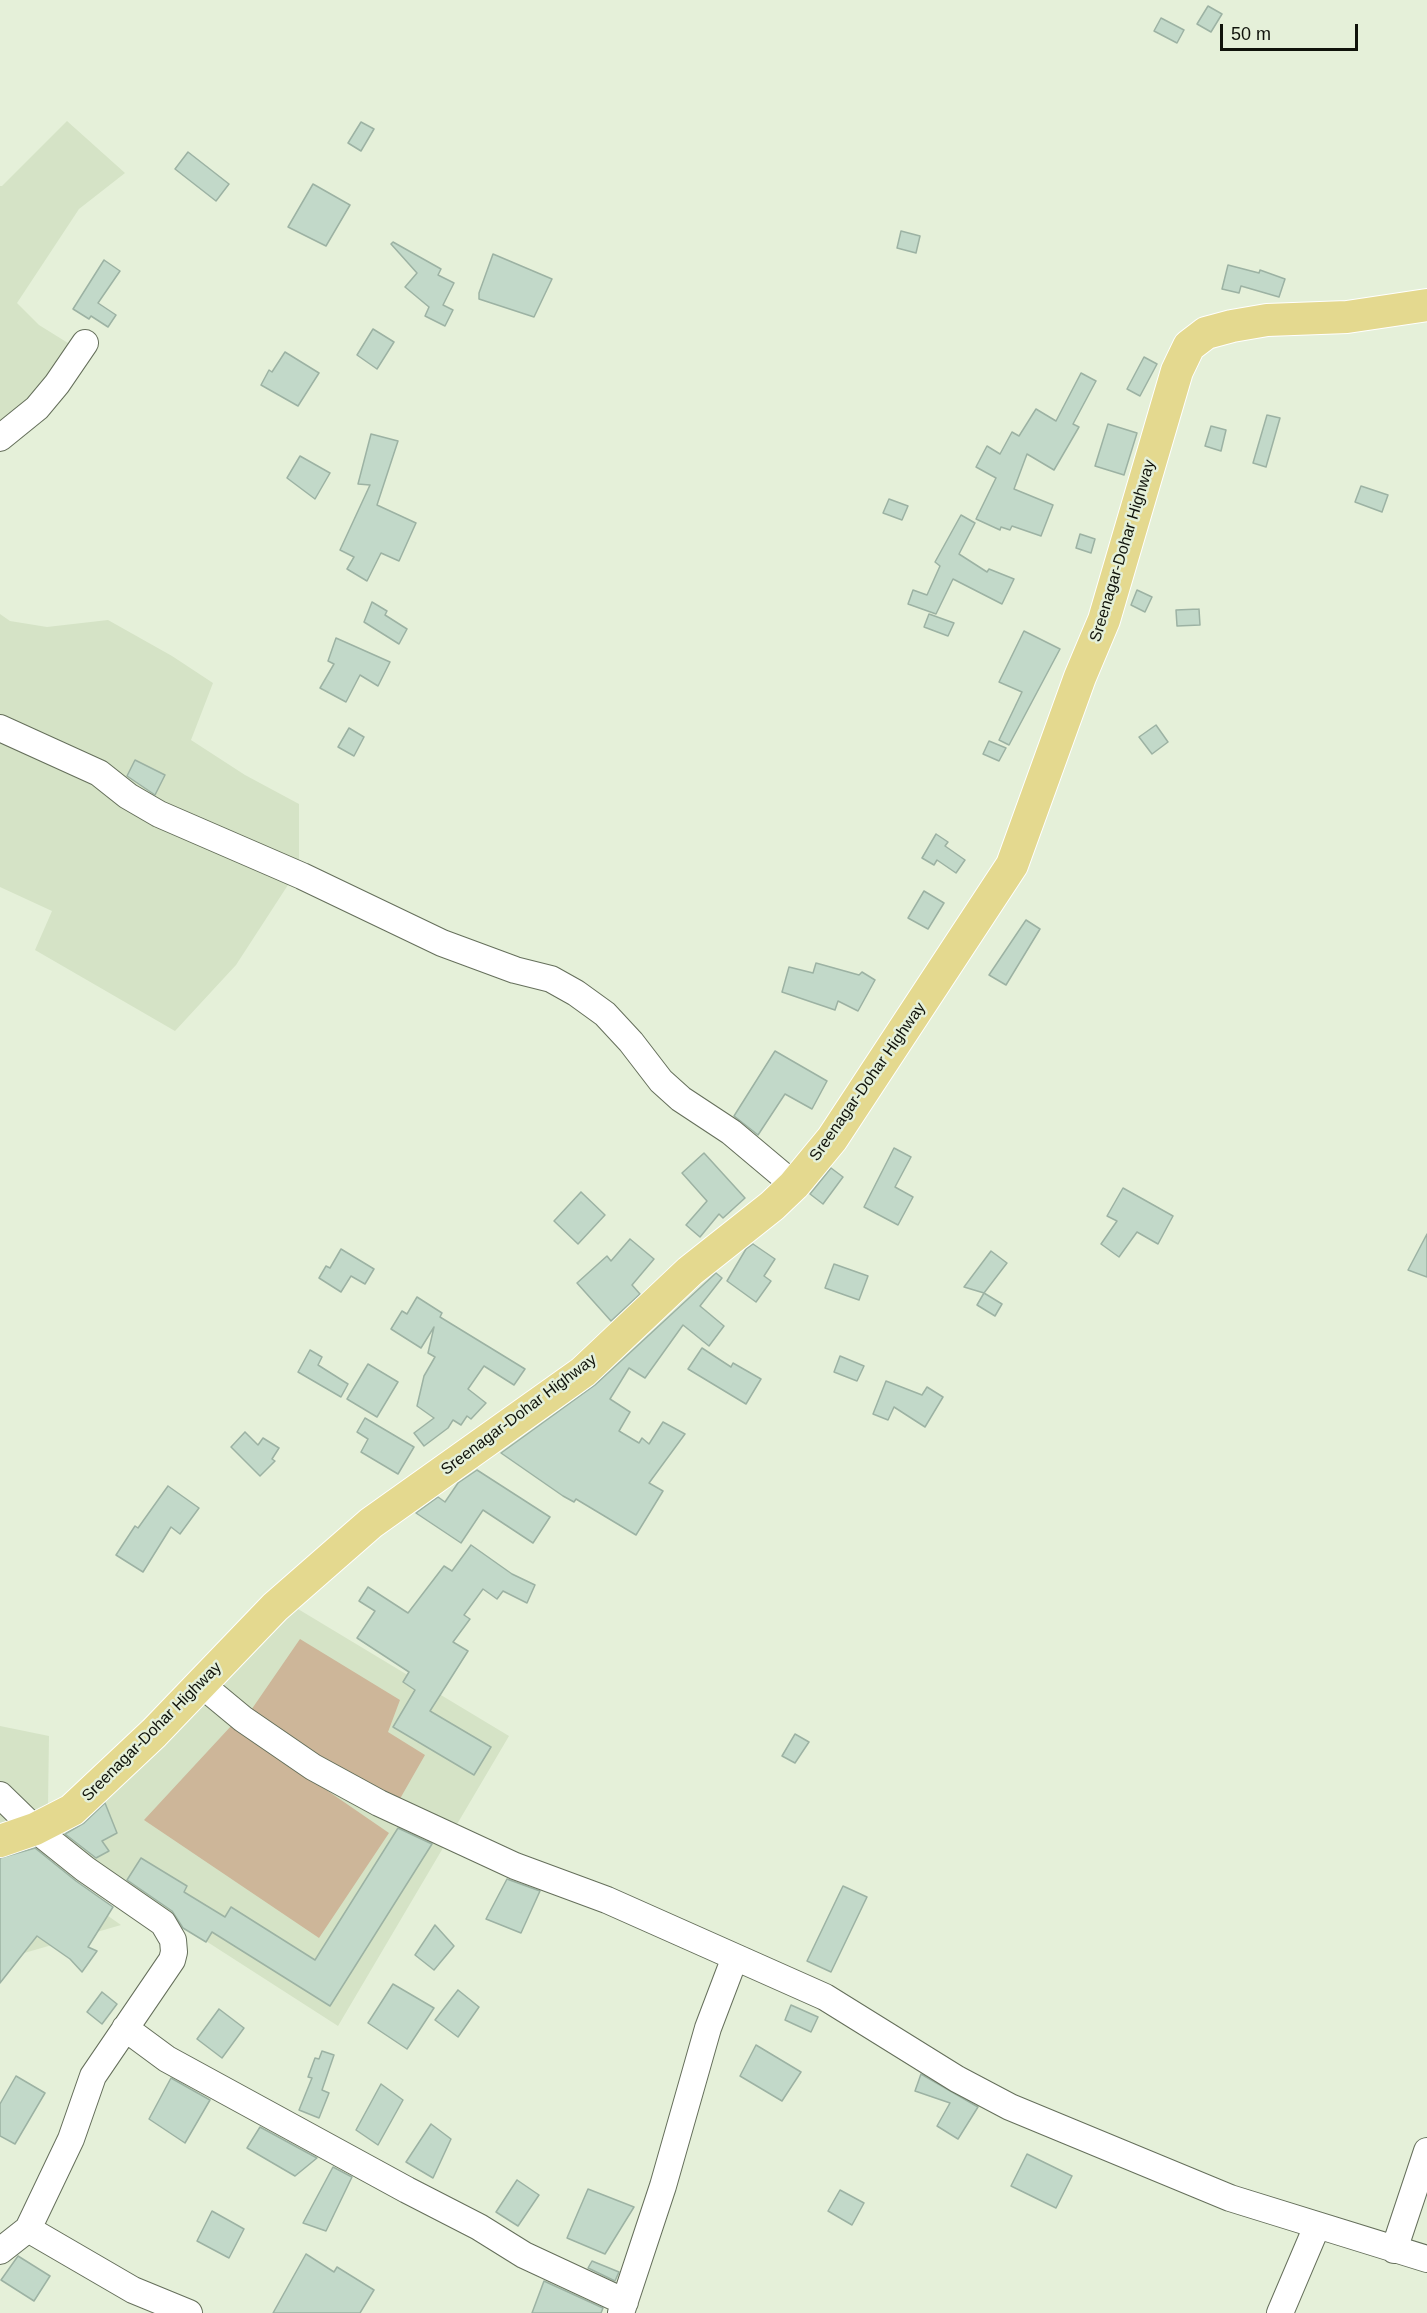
<!DOCTYPE html>
<html>
<head>
<meta charset="utf-8">
<style>
	body { margin:0 }
	#map { position:relative; width:1427px; height:2313px; overflow:hidden; background:#e5f0d9; font-family:Helvetica,sans-serif }
	canvas { display:block }
	.scale { position:absolute; left:1220px; top:24px; width:138px; height:27px; box-sizing:border-box; border:3px solid #10130b; border-top:0; padding-left:8px; font-size:18px; line-height:21px; white-space:nowrap; color:#10130b; -webkit-text-stroke:4px #e5f0d9; paint-order:stroke }
</style>
</head>
<body>
<div id="map">
<canvas width="1427" height="2313"></canvas>
<div class="scale">50 m</div>
</div>
<script>
const ctx = document.querySelector('canvas').getContext('2d');
ctx.lineJoin = 'round';
function fillPath(path, color) { ctx.fillStyle = color; ctx.fill(path, 'evenodd'); }
const shape = rows => new Path2D(rows.map(r => 'M' + r).join(''));
function stroke(path, color, width, dash) { ctx.strokeStyle = color; ctx.lineWidth = width; ctx.lineCap = dash ? 'butt' : 'round'; ctx.setLineDash(dash || []); ctx.stroke(path); }
function write(font, color, halo, rows, align = 'center') {
  ctx.font = font + ' Helvetica,sans-serif'; ctx.lineWidth = 5; ctx.setLineDash([]); ctx.textBaseline = 'middle'; ctx.strokeStyle = halo; ctx.fillStyle = color; for (const [text, x, y, turn = 0] of rows) {
    ctx.save(); ctx.translate(x, y); ctx.rotate((+turn || 0) * Math.PI / 180); ctx.textAlign = isNaN(turn) ? turn : align; if (halo) ctx.strokeText(text, 0, 0); ctx.fillText(text, 0, 0); ctx.restore();
  }
}
fillPath(shape([
	[67,121,125,173,79,209,17,303,39,325,76,348,28,403,0,426,0,186,2,186],
	[0,614,10,621,47,627,108,620,172,656,213,683,191,740,245,775,299,804,299,868,236,965,175,1031,35,950,52,911,0,887],
	[293,1606,509,1736,338,2026,55,1844],
	[0,1726,49,1736,47,1873,121,1925,0,1960]
]), '#d5e3c6');
fillPath(shape([
	[300,1639,400,1700,388,1732,425,1755,397,1804,247,1716],
	[232,1725,389,1833,319,1938,144,1820]
]), '#cdb699');
const building = shape([
	[1208,6,1222,14,1211,32,1197,24,1208,6],
	[1161,18,1184,30,1177,43,1154,31,1161,18],
	[361,122,374,129,361,151,348,143,361,122],
	[188,152,229,184,216,201,175,169,188,152],
	[313,184,350,205,326,246,288,227,313,184],
	[901,231,920,236,916,253,897,248,901,231],
	[393,242,441,269,438,275,454,283,443,305,453,310,445,326,425,316,429,307,405,287,417,273,391,244,393,242],
	[493,254,552,279,534,317,479,299,479,293,493,254],
	[104,260,120,271,98,303,116,315,108,327,91,316,89,319,73,309,104,260],
	[1228,265,1259,273,1260,270,1285,279,1279,297,1241,286,1239,293,1222,289,1228,265],
	[373,329,394,342,377,369,357,355,373,329],
	[285,352,319,373,298,406,261,385,269,370,272,372,285,352],
	[1144,357,1157,364,1140,396,1127,389,1144,357],
	[1081,373,1096,381,1073,424,1079,427,1054,470,1027,454,1014,489,1053,505,1041,536,1012,526,1010,530,1001,527,1000,530,976,519,996,478,976,467,987,446,1000,454,1012,432,1019,436,1036,409,1056,421,1081,373],
	[1267,415,1280,418,1266,467,1253,463,1267,415],
	[1108,424,1137,433,1124,475,1095,466,1108,424],
	[1211,426,1226,430,1221,451,1205,446,1211,426],
	[371,434,398,441,377,505,416,523,399,561,381,553,367,581,347,569,354,557,340,550,370,485,358,484,371,434],
	[300,456,330,473,315,499,287,478,300,456],
	[1361,486,1388,495,1382,512,1355,502,1361,486],
	[889,499,908,506,902,520,883,513,889,499],
	[961,515,975,523,959,554,987,572,989,569,1014,579,1002,604,953,579,936,614,908,604,913,590,927,595,940,566,935,562,961,515],
	[1080,534,1095,539,1091,553,1076,548,1080,534],
	[1137,590,1152,597,1145,612,1131,605,1137,590],
	[372,602,387,611,385,615,407,629,399,644,364,622,372,602],
	[1199,609,1200,625,1177,626,1176,610,1199,609],
	[929,614,954,623,948,636,924,627,929,614],
	[1024,631,1060,649,1009,745,999,740,1022,692,999,682,1024,631],
	[336,638,390,662,378,686,360,675,346,702,320,688,334,664,328,661,336,638],
	[1156,725,1168,742,1152,754,1139,737,1156,725],
	[349,728,364,737,354,756,338,747,349,728],
	[989,741,1006,748,999,761,983,754,989,741],
	[135,760,165,775,155,795,127,776,135,760],
	[936,834,948,842,945,846,965,860,956,873,937,860,934,865,922,858,936,834],
	[924,891,944,903,928,929,908,918,924,891],
	[1026,920,1040,929,1006,985,989,975,1026,920],
	[816,963,859,975,862,972,875,980,858,1011,838,1001,835,1010,782,992,789,967,813,973,816,963],
	[775,1051,827,1081,812,1109,785,1094,758,1135,734,1116,775,1051],
	[894,1148,911,1157,895,1187,913,1197,898,1225,864,1207,894,1148],
	[704,1153,745,1198,723,1218,719,1214,700,1237,686,1225,707,1201,682,1173,704,1153],
	[831,1168,843,1177,823,1204,810,1194,831,1168],
	[1123,1188,1173,1216,1158,1244,1137,1232,1119,1257,1101,1244,1117,1221,1107,1216,1123,1188],
	[581,1192,605,1215,578,1244,554,1221,581,1192],
	[1427,1234,1427,1277,1408,1270,1427,1234],
	[630,1239,654,1259,632,1285,640,1294,611,1321,577,1283,607,1256,611,1261,630,1239],
	[753,1244,775,1259,764,1276,771,1281,756,1302,727,1281,746,1249,753,1244],
	[341,1249,374,1269,365,1284,351,1276,341,1292,319,1278,326,1266,330,1268,341,1249],
	[991,1251,1007,1263,984,1293,964,1287,991,1251],
	[834,1264,868,1276,859,1300,825,1288,834,1264],
	[716,1273,722,1278,700,1306,724,1326,709,1346,683,1325,645,1378,629,1368,610,1399,630,1412,619,1431,639,1443,642,1438,649,1444,663,1422,685,1434,649,1483,663,1491,636,1535,576,1499,574,1502,563,1496,501,1453,595,1385,716,1273],
	[984,1293,1002,1304,995,1316,977,1305,984,1293],
	[417,1297,442,1313,440,1317,525,1369,514,1385,484,1366,468,1389,486,1403,471,1419,467,1416,461,1425,453,1420,448,1428,424,1446,414,1433,434,1418,417,1406,424,1376,435,1357,428,1353,434,1327,421,1348,391,1329,402,1311,407,1314,417,1297],
	[702,1348,731,1367,733,1363,761,1379,746,1404,688,1369,702,1348],
	[310,1350,322,1357,318,1365,348,1384,341,1397,298,1372,310,1350],
	[840,1356,864,1366,857,1381,834,1372,840,1356],
	[368,1364,398,1382,377,1417,347,1399,368,1364],
	[886,1381,922,1395,927,1387,943,1397,925,1427,894,1407,888,1420,873,1414,886,1381],
	[365,1418,414,1447,398,1474,361,1452,368,1439,357,1432,365,1418],
	[245,1432,258,1445,263,1438,279,1448,272,1459,275,1461,260,1476,231,1447,245,1432],
	[477,1470,550,1517,533,1543,483,1510,461,1543,416,1513,438,1497,445,1502,458,1483,477,1470],
	[168,1486,199,1508,180,1534,171,1527,143,1572,116,1555,135,1526,138,1528,168,1486],
	[471,1545,512,1574,535,1585,527,1603,503,1591,497,1599,483,1589,464,1615,470,1619,453,1642,468,1651,430,1711,491,1747,474,1775,393,1727,415,1690,403,1682,409,1672,357,1638,375,1611,359,1601,368,1587,408,1613,444,1566,452,1571,471,1545],
	[795,1734,809,1742,795,1763,782,1756,795,1734],
	[105,1803,117,1833,102,1841,109,1851,96,1858,65,1834,84,1823,105,1803],
	[398,1828,432,1844,330,2006,212,1932,206,1942,183,1928,172,1911,127,1880,141,1858,187,1886,184,1892,225,1917,231,1907,315,1960,398,1828],
	[35,1848,76,1881,113,1907,88,1947,97,1951,82,1972,70,1959,37,1936,0,1983,0,1858,35,1848],
	[507,1879,540,1891,521,1933,486,1919,507,1879],
	[843,1886,867,1897,831,1972,807,1961,843,1886],
	[435,1925,454,1946,434,1970,415,1955,435,1925],
	[393,1984,434,2008,407,2049,368,2023,393,1984],
	[458,1990,479,2007,458,2037,435,2020,458,1990],
	[102,1992,117,2004,102,2024,87,2012,102,1992],
	[791,2005,818,2017,811,2032,785,2020,791,2005],
	[219,2009,244,2028,222,2058,197,2039,219,2009],
	[756,2045,801,2072,782,2101,740,2076,756,2045],
	[322,2051,334,2055,322,2090,329,2093,319,2118,299,2110,312,2078,308,2077,315,2058,319,2059,322,2051],
	[921,2074,978,2107,958,2139,937,2126,950,2103,915,2091,921,2074],
	[16,2076,45,2093,15,2144,0,2136,0,2104,16,2076],
	[171,2078,210,2100,185,2143,149,2119,171,2078],
	[381,2084,403,2100,378,2145,356,2130,381,2084],
	[431,2124,451,2139,433,2178,406,2162,431,2124],
	[260,2127,317,2158,295,2176,247,2148,260,2127],
	[1027,2154,1072,2176,1056,2208,1011,2186,1027,2154],
	[333,2167,352,2177,326,2231,303,2223,333,2167],
	[517,2180,539,2195,518,2226,496,2212,517,2180],
	[588,2189,634,2207,605,2254,567,2238,588,2189],
	[840,2190,864,2203,852,2225,828,2211,840,2190],
	[212,2211,244,2229,229,2258,197,2241,212,2211],
	[306,2254,334,2272,337,2267,374,2290,360,2313,273,2313,306,2254],
	[18,2256,50,2276,34,2301,1,2280,18,2256],
	[592,2261,619,2272,615,2281,588,2268,592,2261],
	[544,2281,603,2308,601,2313,532,2313,544,2281]
]);
fillPath(building, '#c2d9c9');
stroke(building, '#9cb2a3', 1.5);
const minor = shape([
	[0,438,37,408,57,384,85,343],
	[0,728,99,773,128,796,159,814,302,876,442,943,515,970,551,979,576,993,605,1014,631,1042,661,1081,681,1099,731,1132,794,1185],
	[202,1685,243,1719,313,1767,379,1803,515,1866,607,1900,825,1997,957,2079,1010,2107,1230,2198,1427,2259],
	[0,1795,35,1829,85,1869,163,1923,173,1940,174,1952,172,1960,93,2076,71,2139,28,2229,0,2251],
	[125,2028,167,2059,407,2190,479,2227,524,2255,625,2302],
	[28,2229,133,2290,189,2313],
	[1394,2250,1427,2151],
	[621,2313,663,2186,708,2028,735,1957],
	[1280,2313,1317,2226]
]);
const major = shape([
	[0,1841,35,1829,72,1810,154,1733,275,1607,371,1523,583,1372,690,1271,772,1206,794,1185,832,1139,1012,865,1080,677,1104,620,1177,371,1189,346,1206,333,1232,326,1267,320,1347,317,1427,305]
]);
stroke(minor, '#656f5b', 28);
stroke(major, '#fff', 34);
stroke(minor, '#fff', 26);
stroke(major, '#e4d98f', 32);
write('16px', '#10130b', '#e5f0d9', [
	["Sreenagar-Dohar Highway",1123,551,-73],
	["Sreenagar-Dohar Highway",868,1082,-55],
	["Sreenagar-Dohar Highway",519,1415,-37],
	["Sreenagar-Dohar Highway",152,1732,-45]
]);
</script>
</body>
</html>
